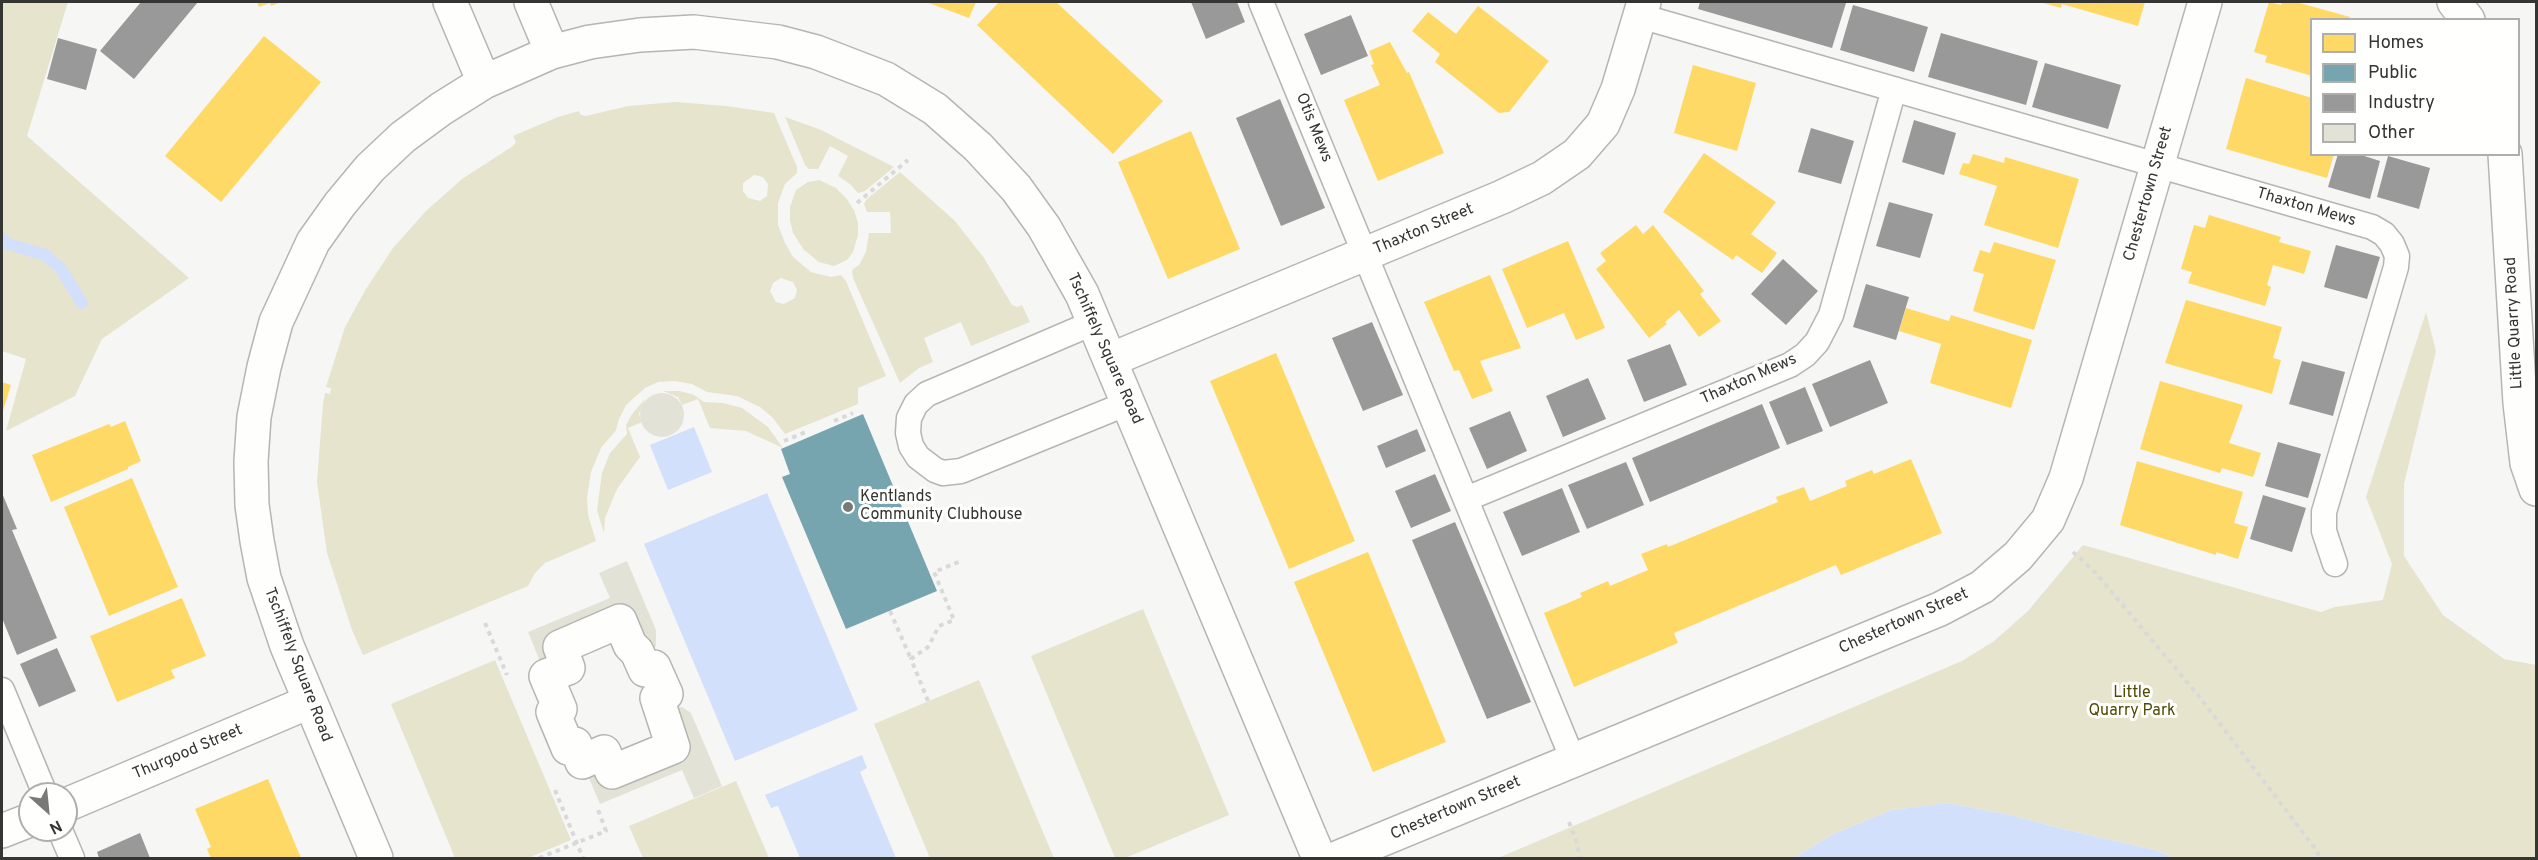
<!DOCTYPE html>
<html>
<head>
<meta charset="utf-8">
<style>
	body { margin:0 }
	#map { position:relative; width:2538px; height:860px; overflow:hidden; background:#f6f6f4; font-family:Overpass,sans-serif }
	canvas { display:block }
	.frame { position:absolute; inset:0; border:3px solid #353533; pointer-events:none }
	.legend { position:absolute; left:2310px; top:18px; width:210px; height:138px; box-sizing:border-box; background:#fffffe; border:2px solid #aeaead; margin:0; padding:8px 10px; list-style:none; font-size:18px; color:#353533 }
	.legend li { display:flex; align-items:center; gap:12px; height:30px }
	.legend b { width:30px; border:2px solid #aeaead }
	.north { position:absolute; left:18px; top:782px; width:60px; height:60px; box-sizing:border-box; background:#fffffe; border:2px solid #aeaead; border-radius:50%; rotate:153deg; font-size:16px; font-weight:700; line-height:24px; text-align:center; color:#353533 }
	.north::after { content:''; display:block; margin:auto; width:21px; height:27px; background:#797977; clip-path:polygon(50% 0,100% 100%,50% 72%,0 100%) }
</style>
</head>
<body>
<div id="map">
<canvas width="2538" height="860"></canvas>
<div class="frame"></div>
<ul class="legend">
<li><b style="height:16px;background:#ffd966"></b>Homes</li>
<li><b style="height:16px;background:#76a5af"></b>Public</li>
<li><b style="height:16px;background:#999"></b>Industry</li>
<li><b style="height:16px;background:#e3e2d6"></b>Other</li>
</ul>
<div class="north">N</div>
</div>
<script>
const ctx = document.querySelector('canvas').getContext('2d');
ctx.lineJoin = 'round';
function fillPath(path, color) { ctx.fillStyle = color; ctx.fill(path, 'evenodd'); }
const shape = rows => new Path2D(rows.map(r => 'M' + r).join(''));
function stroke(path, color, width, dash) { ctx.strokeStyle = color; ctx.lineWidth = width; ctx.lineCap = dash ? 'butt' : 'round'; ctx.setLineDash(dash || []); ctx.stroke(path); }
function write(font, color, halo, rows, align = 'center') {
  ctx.font = font + ' Overpass,sans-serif'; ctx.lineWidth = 6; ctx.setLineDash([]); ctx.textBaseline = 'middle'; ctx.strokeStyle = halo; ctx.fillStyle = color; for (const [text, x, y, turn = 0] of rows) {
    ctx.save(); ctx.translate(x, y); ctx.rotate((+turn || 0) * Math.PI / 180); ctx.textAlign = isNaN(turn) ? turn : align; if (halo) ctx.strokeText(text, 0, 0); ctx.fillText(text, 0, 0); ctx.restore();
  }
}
fillPath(shape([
	[2,2,68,2,27,136,189,278,102,339,75,396,6,431,26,359,2,351],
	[676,102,726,106,774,113,797,167,797,173,785,184,778,203,778,225,785,243,793,257,811,272,831,277,841,275,846,281,886,376,858,388,858,404,785,434,773,418,760,407,737,396,707,392,692,384,675,381,658,382,645,388,626,405,619,419,616,430,601,448,591,472,587,497,588,515,596,541,545,563,535,573,528,586,363,655,352,630,327,553,317,482,323,404,325,393,330,394,331,388,326,387,345,327,366,289,393,248,426,211,462,179,513,146,516,142,513,136,558,117,579,111,581,115,586,116,628,106],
	[754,175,763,177,768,184,767,196,760,201,748,198,743,191,743,183],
	[781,278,793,282,797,290,795,298,784,304,776,302,770,291,773,283],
	[785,117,819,129,894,167,865,191,858,193,850,184,838,176,848,156,830,146,818,169,809,169,805,165],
	[900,172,955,221,984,258,1012,305,1017,307,1022,305,1030,322,971,346,961,322,924,338,933,362,919,368,900,383,853,278,852,270,859,265,866,252,869,233,891,233,890,212,867,212,864,204,867,199],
	[819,180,836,188,846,198,854,210,858,223,858,235,853,252,847,260,834,266,819,262,804,250,793,233,790,220,790,207,796,190,808,182],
	[2426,312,2436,351,2404,484,2404,556,2443,615,2504,659,2536,665,2536,858,2175,858,2155,850,2067,830,2010,815,1947,803,1892,810,1833,834,1794,858,1498,858,1962,661,1994,641,2028,611,2083,545,2321,612,2335,607,2383,600,2392,564,2366,497],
	[663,391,680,391,694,395,704,402,723,403,742,408,768,427,783,448,746,431,710,428,698,399,682,405,678,397],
	[645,399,639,414,642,422,628,428,640,457,617,489,605,518,604,533,597,510,602,473,610,453,627,434,626,425,632,414],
	[1143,609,1229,815,1125,858,1115,858,1031,656],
	[495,660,571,840,528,858,455,858,391,704],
	[979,680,1037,818,1054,858,930,858,874,724],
	[736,781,769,858,643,858,629,826]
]), '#e6e4cd');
fillPath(shape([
	[694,427,712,472,668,490,650,445],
	[767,493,858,710,735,761,644,544],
	[862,755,867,768,860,772,896,858,800,858,778,806,771,808,765,795],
	[1947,803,2010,815,2067,830,2155,850,2175,858,1794,858,1833,834,1892,810]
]), '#d2e0fc');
fillPath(shape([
	[257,2,281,2,271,6,270,3,259,7],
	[926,2,976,2,969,18],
	[999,2,1056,2,1163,101,1113,154,977,25],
	[2040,2,2145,2,2138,26,2062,4,2061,8],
	[2269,2,2281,5,2282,2,2296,2,2350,17,2349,20,2312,20,2312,76,2265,62,2267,56,2254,52],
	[1478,6,1549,61,1509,112,1499,113,1435,62,1440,54,1412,31,1428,12,1456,34],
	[264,36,321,82,221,202,165,156],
	[1390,42,1407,73,1409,72,1444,153,1378,181,1344,100,1380,85,1371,65,1374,64,1369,51],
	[1693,65,1756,83,1737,151,1674,133],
	[2246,78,2312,98,2312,154,2334,154,2327,178,2226,149],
	[1191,131,1240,249,1168,279,1118,162],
	[1704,153,1776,202,1751,234,1777,253,1762,273,1736,255,1733,260,1663,212],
	[1973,154,2004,163,2005,157,2079,179,2058,248,1984,225,1997,186,1959,174,1963,163,1969,164],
	[2209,215,2281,237,2279,242,2311,251,2304,274,2273,265,2267,285,2271,287,2265,306,2188,283,2192,272,2181,269,2194,225,2205,228],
	[1636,225,1643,234,1653,225,1704,291,1700,294,1721,321,1699,337,1679,310,1665,322,1667,324,1649,338,1596,269,1606,261,1600,253],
	[1568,241,1605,328,1576,340,1564,313,1527,328,1502,269],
	[1994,242,2056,260,2034,330,1973,311,1984,274,1973,271,1980,250,1990,253],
	[1490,275,1521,348,1480,361,1493,391,1472,399,1459,370,1454,371,1424,302],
	[2186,300,2282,327,2273,358,2281,360,2272,394,2165,363],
	[1906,308,1949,321,1951,315,2032,340,2011,408,1930,383,1941,344,1899,331],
	[1276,353,1355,541,1289,569,1210,381],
	[2160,381,2243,405,2229,443,2261,453,2253,477,2222,468,2220,473,2140,449],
	[2,382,11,385,2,414],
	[125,421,141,461,128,467,128,469,51,502,32,455,109,424,111,427],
	[1911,459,1942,533,1841,575,1836,565,1771,592,1674,633,1678,643,1574,687,1544,613,1582,597,1580,593,1608,581,1610,586,1648,570,1641,554,1667,544,1668,547,1741,517,1778,502,1776,497,1804,487,1810,501,1847,486,1845,481,1872,470,1874,474],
	[2137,461,2243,492,2234,523,2248,527,2238,559,2216,552,2216,555,2120,525],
	[132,478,178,587,109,616,64,507],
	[1368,552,1446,742,1373,772,1294,582],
	[182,598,206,656,171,670,175,678,117,702,90,636],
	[268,779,301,858,211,858,207,849,211,847,195,809]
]), '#ffd966');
fillPath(shape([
	[863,414,937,591,846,629,782,477,790,474,781,449]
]), '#76a5af');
fillPath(shape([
	[141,2,198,2,134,79,100,51],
	[1191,2,1237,2,1245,22,1206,39],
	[1700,2,1842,2,1846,3,1832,48,1698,9],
	[1853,5,1928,27,1914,72,1840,50],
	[1351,15,1368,56,1321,75,1304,34],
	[1941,33,2038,61,2026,105,1928,77],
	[58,38,97,49,86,90,47,79],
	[2045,63,2121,85,2108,129,2032,107],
	[1280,99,1325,208,1281,226,1236,118],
	[1914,120,1956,133,1944,175,1902,162],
	[1811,128,1854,141,1841,184,1798,172],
	[2338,154,2358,154,2380,161,2370,199,2328,187],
	[2388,156,2430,168,2419,209,2377,197],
	[1889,202,1933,214,1920,258,1876,246],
	[2336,245,2380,257,2367,299,2324,287],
	[1783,259,1818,291,1786,325,1751,294],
	[1866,284,1909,297,1896,340,1853,327],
	[1372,322,1403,395,1363,411,1332,338],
	[1670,344,1687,385,1644,402,1627,360],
	[1870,360,1888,403,1830,427,1812,384],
	[2302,361,2345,372,2333,416,2289,404],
	[1588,378,1606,419,1563,437,1546,396],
	[1805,387,1823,431,1787,445,1769,402],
	[1762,404,1780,448,1650,502,1632,458],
	[1510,411,1527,451,1487,469,1469,428],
	[1417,429,1426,451,1386,468,1377,446],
	[2278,442,2321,454,2308,498,2265,486],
	[1626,462,1644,505,1587,529,1568,485],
	[1435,474,1451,511,1411,528,1395,491],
	[1562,488,1580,532,1522,556,1503,512],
	[2,493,17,529,12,530,57,638,17,655,2,618],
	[2263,495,2306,508,2292,552,2250,539],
	[1455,522,1531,702,1487,719,1412,540],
	[57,648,76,691,39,707,20,664],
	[140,833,150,858,99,858,97,852]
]), '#999');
stroke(shape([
	[2,238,5,243,45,255,60,268,82,303]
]), '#d2e0fc', 12);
fillPath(shape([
	'640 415a22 22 0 1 1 44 0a22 22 0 1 1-44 0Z',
	[627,561,656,630,656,646,653,650,620,621,546,676,528,632,610,598,599,573],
	[675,707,682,707,691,713,722,786,694,798,682,770,600,804,582,762,651,757]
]), '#e3e2d6');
const lane = shape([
	[1261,2,1573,760],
	[1640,16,2372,227,2384,234,2392,244,2397,256,2396,267,2324,512,2324,531,2335,564],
	[1095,322,927,394,916,404,909,418,908,433,911,446,918,457,935,470,943,473,961,471,1128,403],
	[1466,499,1790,365,1805,355,1817,342,1831,315,1894,89],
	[2,690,45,794],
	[60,830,72,858]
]);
const street = shape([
	[2454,2,2468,20],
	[2505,154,2520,403,2527,463,2536,489],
	[1110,360,1502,197,1542,178,1577,154,1603,124,1618,89,1644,2],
	[620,621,630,645,637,652,645,670,654,667,666,694,657,698,673,747,612,772,604,752,582,762,575,744,568,748,553,712,560,709,546,676,568,668,560,647,620,621],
	[66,805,309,702],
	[2,831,30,820],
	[1337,858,1940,609,1982,587,2018,556,2048,520,2066,478,2205,2]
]);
const secondary = shape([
	[450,2,484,82],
	[531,2,552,52],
	[376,858,287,646,264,578,257,541,252,505,251,461,254,417,264,367,276,322,313,242,340,204,370,168,403,137,441,109,484,82,552,52,590,42,640,35,694,32,778,42,816,52,886,79,935,109,978,147,1016,188,1044,227,1082,294,1319,858]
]);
stroke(lane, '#b5b5b3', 27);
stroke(street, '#b5b5b3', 36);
stroke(secondary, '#b5b5b3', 36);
stroke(shape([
	[857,203,908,160],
	[834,421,853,413],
	[784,441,808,431],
	[2073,552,2095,572,2198,695,2314,847,2321,858],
	[890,611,911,659],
	[485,623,507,675],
	[928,701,911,659,928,647,939,626,954,620,934,572,961,561],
	[555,790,583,858],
	[1569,822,1578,846,1579,858],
	[539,858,606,831,597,807]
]), '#d9d9d9', 4, [4.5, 4.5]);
stroke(lane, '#fefefd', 24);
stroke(street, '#fefefd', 33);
stroke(secondary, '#fefefd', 33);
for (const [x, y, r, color] of [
	[848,507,6,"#797977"]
]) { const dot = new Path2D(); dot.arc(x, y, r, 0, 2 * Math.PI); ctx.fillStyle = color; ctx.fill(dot); stroke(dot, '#fffffe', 2); }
write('16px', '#353533', '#fffffe', [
	["Otis Mews",1313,128,68],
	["Chestertown Street",2149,194,-74],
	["Thaxton Mews",2306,208,16],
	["Thaxton Street",1424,230,-23],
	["Little Quarry Road",2515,323,-93],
	["Tschiffely Square Road",1104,349,66],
	["Thaxton Mews",1749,380,-24],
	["Chestertown Street",1904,622,-24],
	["Tschiffely Square Road",297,665,69],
	["Thurgood Street",188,753,-23],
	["Chestertown Street",1456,809,-23]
]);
write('16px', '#353533', '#fffffe', [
	["Kentlands",860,498],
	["Community Clubhouse",860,516]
], 'left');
write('16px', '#4d4902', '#fffffe', [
	["Little",2132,694],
	["Quarry Park",2132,712]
]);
</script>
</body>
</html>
